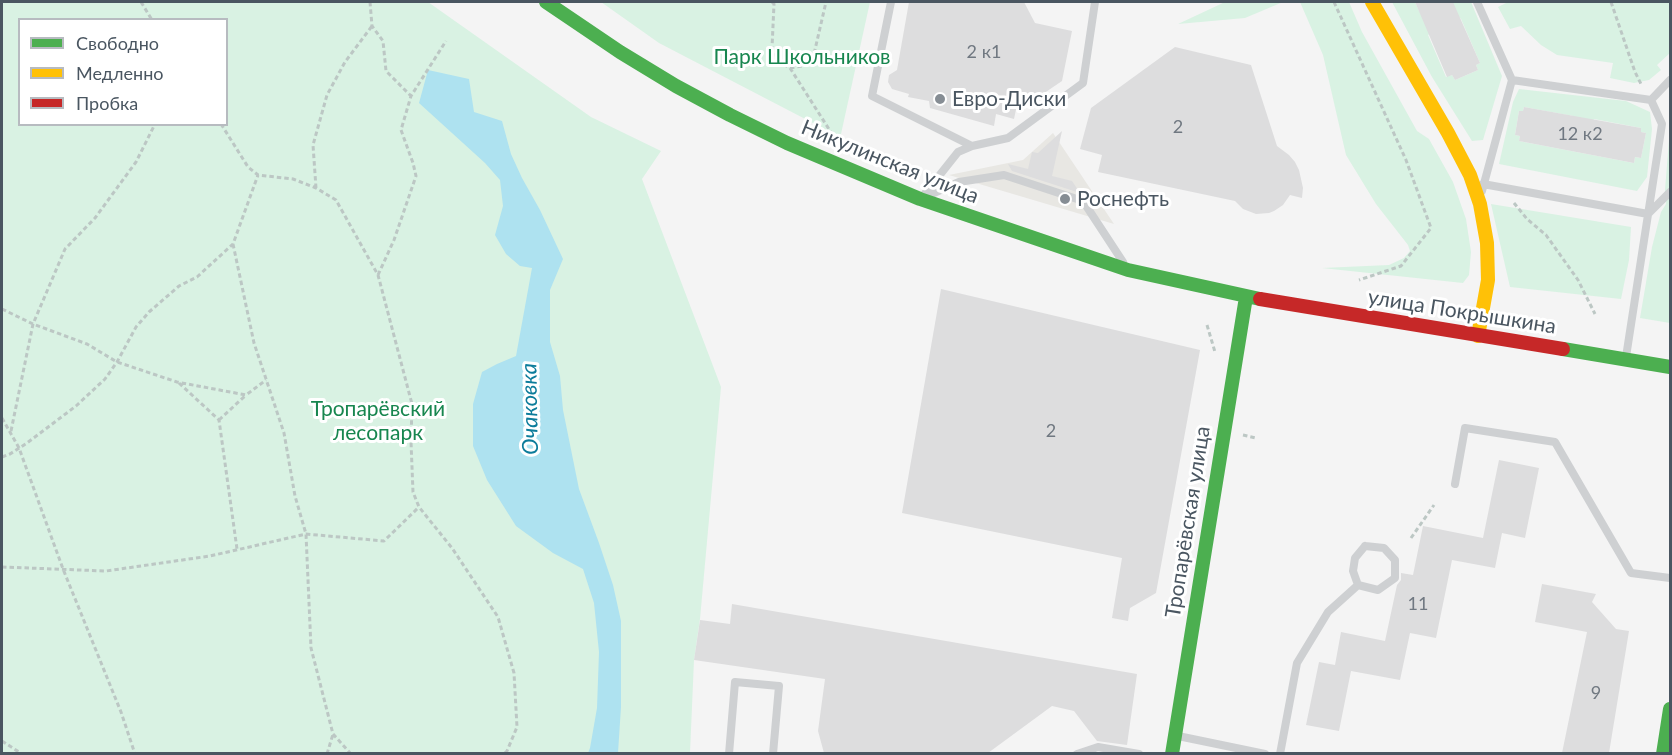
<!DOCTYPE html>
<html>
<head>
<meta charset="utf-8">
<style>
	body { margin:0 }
	#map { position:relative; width:1672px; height:755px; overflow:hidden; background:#f4f4f4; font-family:Lato,sans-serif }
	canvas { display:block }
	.frame { position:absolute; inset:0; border:3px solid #4a5661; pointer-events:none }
	.legend { position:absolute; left:18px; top:18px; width:210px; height:108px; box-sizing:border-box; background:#fff; border:2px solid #b7bbc0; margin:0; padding:8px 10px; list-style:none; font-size:18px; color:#4a5661 }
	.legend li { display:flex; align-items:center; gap:12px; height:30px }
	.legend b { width:30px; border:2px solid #b7bbc0 }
</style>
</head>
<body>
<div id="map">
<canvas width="1672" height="755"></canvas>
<div class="frame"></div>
<ul class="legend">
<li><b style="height:8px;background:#4caf50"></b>Свободно</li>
<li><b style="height:8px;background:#ffc107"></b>Медленно</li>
<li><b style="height:8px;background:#c62828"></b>Пробка</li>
</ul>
</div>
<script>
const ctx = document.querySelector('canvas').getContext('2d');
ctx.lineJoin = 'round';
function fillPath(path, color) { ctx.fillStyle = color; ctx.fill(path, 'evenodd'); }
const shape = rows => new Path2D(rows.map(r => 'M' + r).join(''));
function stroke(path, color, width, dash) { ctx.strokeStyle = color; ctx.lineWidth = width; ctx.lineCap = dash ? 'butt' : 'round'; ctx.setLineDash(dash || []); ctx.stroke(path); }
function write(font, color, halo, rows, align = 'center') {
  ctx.font = font + ' Lato,sans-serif'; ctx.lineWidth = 6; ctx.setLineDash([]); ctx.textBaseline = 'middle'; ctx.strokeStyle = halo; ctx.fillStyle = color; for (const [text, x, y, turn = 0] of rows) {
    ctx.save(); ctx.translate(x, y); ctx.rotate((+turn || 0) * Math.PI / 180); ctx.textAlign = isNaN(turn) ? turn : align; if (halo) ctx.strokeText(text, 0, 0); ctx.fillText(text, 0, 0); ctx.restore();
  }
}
fillPath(shape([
	[1053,133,1114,224,949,175,1023,160]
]), '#e8e7e3');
fillPath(shape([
	[2,2,428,2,591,117,661,151,642,179,721,387,700,619,694,660,690,753,2,753],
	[20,20,226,20,226,124,20,124],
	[601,2,870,2,841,134,836,135,659,43],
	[1225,2,1283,2,1245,18,1178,24],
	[1300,2,1349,2,1362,32,1417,131,1429,139,1453,182,1466,219,1471,252,1469,275,1463,283,1322,268,1389,265,1404,258,1410,251,1408,245,1376,204,1346,155,1323,55],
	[1392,2,1415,2,1419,11,1436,31,1428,35,1446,77,1452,75,1455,80,1478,70,1476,65,1480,63,1461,19,1445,3,1448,2,1471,2,1502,76,1483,140,1472,141,1432,77],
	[1508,2,1670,2,1670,53,1657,65,1661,70,1649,80,1634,83,1610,78,1613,63,1557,55,1541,45,1521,26,1510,29,1498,7],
	[1519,89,1626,101,1650,112,1652,129,1647,177,1637,191,1499,164,1513,102],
	[1524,107,1573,116,1592,126,1594,119,1641,128,1641,132,1646,133,1641,158,1635,157,1634,163,1519,141,1520,136,1515,135,1519,111,1523,111],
	[1670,127,1670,323,1640,318,1652,247,1661,212,1666,204,1665,190],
	[1491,204,1631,227,1629,260,1621,299,1510,287]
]), '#d9f2e3');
fillPath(shape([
	[428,70,469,79,474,112,502,121,511,154,522,178,540,210,563,259,550,290,550,342,560,376,563,410,579,489,599,543,613,585,621,621,621,707,618,753,588,753,590,748,597,708,599,652,594,603,583,569,553,553,516,526,487,480,473,446,473,404,482,372,497,364,516,356,532,268,520,266,506,254,495,235,503,206,500,180,485,163,419,103]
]), '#aee2f0');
fillPath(shape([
	[909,2,1024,2,1035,23,1072,31,1062,81,1031,102,1018,100,1014,119,996,114,994,126,930,108,929,101,908,97,909,94,892,89,888,82,889,75,897,70],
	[1415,2,1453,2,1480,63,1476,65,1478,70,1455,80,1452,75,1447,77],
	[1175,47,1251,65,1277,146,1289,155,1295,162,1299,170,1303,188,1302,198,1290,195,1283,205,1274,211,1269,213,1256,214,1243,209,1235,201,1098,172,1102,155,1080,149,1091,108],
	[1524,107,1641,128,1641,132,1646,133,1641,158,1635,157,1634,163,1519,141,1520,136,1515,135,1519,111,1523,111],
	[1062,131,1052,176,1072,181,1080,193,1012,171,1008,164,1028,169,1032,152,1038,153],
	[941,289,1200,350,1156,593,1130,608,1128,621,1112,618,1122,558,902,513],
	[1499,460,1539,468,1525,538,1502,533,1495,568,1452,560,1436,638,1410,633,1400,680,1351,671,1339,731,1306,725,1319,662,1335,665,1341,632,1385,641,1397,585,1401,580,1401,573,1413,575,1423,526,1483,538],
	[1542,584,1596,594,1592,602,1616,629,1629,631,1609,753,1562,753,1587,632,1535,622],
	[732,604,1137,674,1127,745,1097,741,1074,711,1052,706,988,753,824,753,818,731,825,679,694,660,700,620,730,624]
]), '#ddddde');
stroke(shape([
	[141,2,152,20],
	[370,2,372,26,383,41,386,71,411,96],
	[772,2,774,4,772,48,779,62,790,68,802,66,814,54,826,2],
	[1334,2,1406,160,1431,228,1401,266,1359,280],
	[1611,2,1635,72,1642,86],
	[790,68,834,137],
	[221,124,248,167,258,175,293,179,316,188,336,200,378,275,412,404,411,442,413,492,419,507,452,548,498,617,514,673,517,727,507,751,504,754],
	[316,188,313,145,327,95,345,62,372,26],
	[1514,203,1527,219,1546,235,1578,280,1595,314],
	[233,244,254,343,284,433,295,496,306,534,311,648,333,734,351,754],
	[378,275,394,240,416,176,413,163,401,130,411,96,446,41],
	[2,309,33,324,87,344,117,362,177,382,246,395,266,380],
	[1207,325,1215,352],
	[179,383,219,420,237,549],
	[2,418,19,448,63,569,121,712,135,754],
	[219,420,246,395],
	[11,431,33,324,65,249,95,218,136,162,155,124],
	[1243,435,1256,438],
	[2,457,10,454,27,443,76,406,105,379,117,362,136,327,149,312,179,286,197,277,233,244,258,175],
	[1411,538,1434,505],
	[2,567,106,571,210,556,306,534,384,541,419,507],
	[2,741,22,754],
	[327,754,333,734]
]), '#bcc7c4', 3, [4.5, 3]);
stroke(shape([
	[891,2,872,96,972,146],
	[1477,2,1512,80,1482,191],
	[1512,80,1651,100],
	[1483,184,1648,214,1670,192],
	[923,196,958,152,972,146,1008,138,1083,83,1095,2],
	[927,196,959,182,1004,175,1083,201,1123,262],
	[1626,357,1662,124,1651,100,1670,80],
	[1455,484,1465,428,1555,442,1631,573,1670,578],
	[1365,546,1384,548,1395,560,1395,578,1378,590,1358,585,1353,571,1355,558,1365,546],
	[1178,736,1265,754],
	[729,754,735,682,779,686,773,754],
	[1077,754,1098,747,1139,754],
	[1280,754,1297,663,1328,612,1358,585]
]), '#ced0d2', 8);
stroke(shape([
	[546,2,620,52,676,86,730,115,787,143,920,199,1128,270,1260,299],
	[1563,349,1670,367],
	[1172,754,1246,297],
	[1663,754,1670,709]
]), '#4caf50', 14);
stroke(shape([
	[1372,2,1448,133,1470,175,1480,204,1487,243,1488,280,1478,336]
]), '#ffc107', 14);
stroke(shape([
	[1260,299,1563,349]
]), '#c62828', 14);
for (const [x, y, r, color] of [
	[940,99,6,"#868d94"],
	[1065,199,6,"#868d94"]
]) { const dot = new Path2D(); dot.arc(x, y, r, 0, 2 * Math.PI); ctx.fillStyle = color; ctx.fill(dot); stroke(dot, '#fff', 2); }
write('18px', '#707881', null, [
	["2 к1",984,52],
	["2",1178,127],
	["12 к2",1580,134],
	["2",1051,431],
	["11",1418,604],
	["9",1596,693]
]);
write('21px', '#17864f', '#fff', [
	["Парк Школьников",802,57],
	["Тропарёвский",378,409],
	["лесопарк",378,433]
]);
write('21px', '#4a5661', '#fff', [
	["Евро-Диски",952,99],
	["Роснефть",1077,199]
], 'left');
write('21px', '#4a5661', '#fff', [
	["Никулинская улица",890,162,22],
	["улица Покрышкина",1462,312,9],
	["Тропарёвская улица",1188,522,-81]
]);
write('italic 22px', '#0c7c9b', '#fff', [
	["Очаковка",530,409,-91]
]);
</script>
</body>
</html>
